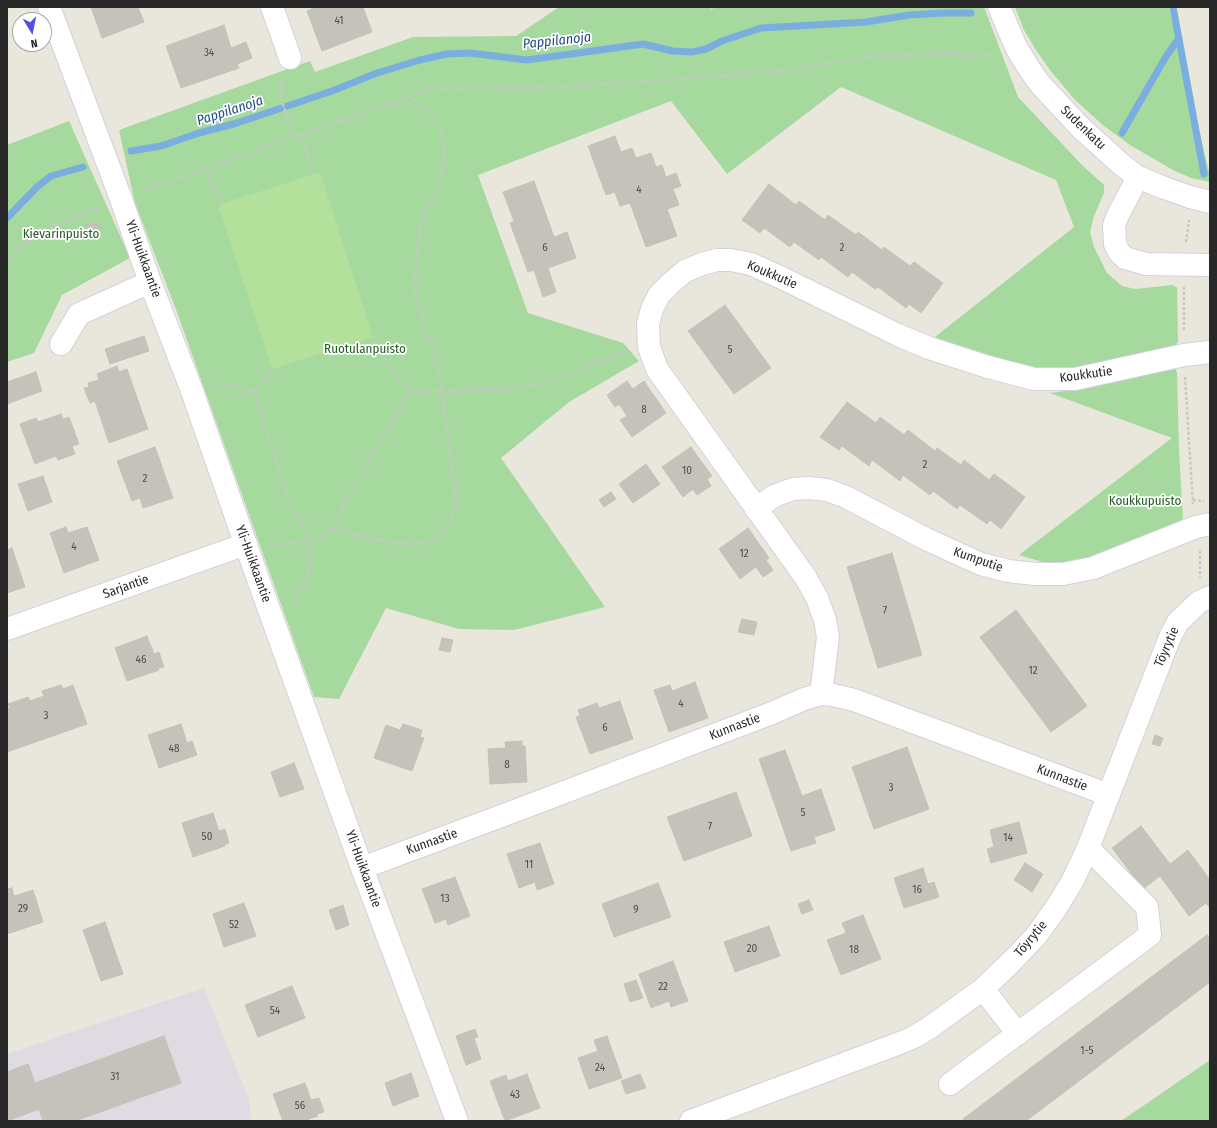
<!DOCTYPE html>
<html>
<head>
<meta charset="utf-8">
<style>
	body { margin:0 }
	#map { position:relative; width:1217px; height:1128px; overflow:hidden; background:#e9e6db; font-family:"Fira Sans Condensed",sans-serif }
	canvas { display:block }
	.frame { position:absolute; inset:0; border:8px solid #282828; pointer-events:none }
	.north { position:absolute; left:12px; top:12px; width:40px; height:40px; box-sizing:border-box; background:#fff; border:1px solid #a9a9a9; border-radius:50%; rotate:170deg; font-size:11px; font-weight:700; line-height:16px; text-align:center; color:#282828 }
	.north::after { content:''; display:block; margin:auto; width:14px; height:18px; background:#534ee4; clip-path:polygon(50% 0,100% 100%,50% 72%,0 100%) }
</style>
</head>
<body>
<div id="map">
<canvas width="1217" height="1128"></canvas>
<div class="frame"></div>
<div class="north">N</div>
</div>
<script>
const ctx = document.querySelector('canvas').getContext('2d');
ctx.lineJoin = 'round';
function fillPath(path, color) { ctx.fillStyle = color; ctx.fill(path, 'evenodd'); }
const shape = rows => new Path2D(rows.map(r => 'M' + r).join(''));
function stroke(path, color, width, dash) { ctx.strokeStyle = color; ctx.lineWidth = width; ctx.lineCap = dash ? 'butt' : 'round'; ctx.setLineDash(dash || []); ctx.stroke(path); }
function write(font, color, halo, rows, align = 'center') {
  ctx.font = font + ' "Fira Sans Condensed",sans-serif'; ctx.lineWidth = 3.5; ctx.setLineDash([]); ctx.textBaseline = 'middle'; ctx.strokeStyle = halo; ctx.fillStyle = color; for (const [text, x, y, turn = 0] of rows) {
    ctx.save(); ctx.translate(x, y); ctx.rotate((+turn || 0) * Math.PI / 180); ctx.textAlign = isNaN(turn) ? turn : align; if (halo) ctx.strokeText(text, 0, 0); ctx.fillText(text, 0, 0); ctx.restore();
  }
}
fillPath(shape([
	[204,988,249,1099,251,1121,7,1121,7,1054]
]), '#dfdbe2');
fillPath(shape([
	[559,7,710,7,711,9,718,7,984,7,1018,97,1082,165,1104,185,1104,193,1094,216,1090,232,1094,247,1107,273,1122,286,1135,289,1173,285,1177,288,1178,342,1175,346,1075,369,1046,369,1014,364,984,357,935,337,1074,227,1056,180,841,87,727,174,671,101,478,175,528,313,623,343,639,361,569,402,501,458,605,607,514,630,459,629,386,608,339,699,314,697,177,312,135,203,119,130,310,61,315,72,413,37,516,36],
	[1015,7,1169,7,1210,176,1210,182,1191,178,1173,170,1130,145,1104,126,1075,100,1050,70,1036,50,1024,30],
	[69,121,130,258,62,295,34,353,7,362,7,145],
	[1175,367,1177,373,1179,450,1183,519,1123,549,1056,566,1019,555,1172,438,1050,393,1089,388],
	[1210,1059,1210,1121,1121,1121,1210,1060]
]), '#a5d99e');
fillPath(shape([
	[320,172,373,337,272,369,218,205]
]), '#b3e09b');
stroke(shape([
	[1173,7,1204,174],
	[1122,133,1165,58,1179,38],
	[131,151,161,146,199,133,237,123,332,91,377,73,420,60,447,54,470,53,527,60,643,44,673,51,692,52,706,49,722,41,761,28,866,22,909,15,944,13,971,13],
	[7,218,37,187,51,176,83,167]
]), '#7aaedf', 7);
const building = shape([
	[91,7,138,7,144,22,102,38,91,7],
	[316,7,363,7,372,32,322,51,307,11,316,7],
	[224,25,231,48,246,42,252,58,237,64,239,68,181,88,166,46,224,25],
	[615,136,621,152,632,148,636,158,651,153,656,167,662,165,666,177,676,173,681,186,673,189,679,205,667,209,677,236,646,247,630,203,620,206,615,192,606,195,588,146,615,136],
	[534,181,554,237,567,232,576,258,548,268,556,292,543,297,534,270,528,272,510,223,514,221,503,192,534,181],
	[769,184,796,205,799,201,825,220,828,215,856,235,858,232,882,250,884,247,910,266,914,262,943,283,921,313,909,304,906,308,878,287,875,289,852,272,848,277,821,257,819,260,794,242,790,247,764,228,760,233,742,220,769,184],
	[96,222,99,229,89,233,86,225,96,222],
	[725,305,771,368,734,394,688,331,725,305],
	[144,336,149,351,110,364,105,349,144,336],
	[117,366,119,372,127,369,148,429,109,443,95,401,90,403,84,388,89,387,88,383,99,380,97,374,117,366],
	[36,372,42,391,7,404,7,382,36,372],
	[627,381,633,389,644,381,666,413,632,437,620,420,627,416,619,404,615,407,607,395,627,381],
	[847,402,876,423,880,417,904,435,908,430,935,451,937,448,961,465,964,460,989,480,994,474,1025,497,1001,529,990,520,987,524,960,505,957,509,933,491,930,495,903,475,900,481,872,460,869,466,842,446,839,450,820,437,847,402],
	[61,414,63,419,69,417,79,444,72,446,75,454,58,460,56,456,35,464,20,424,36,418,38,422,61,414],
	[155,447,173,498,143,508,140,498,132,501,117,461,155,447],
	[691,447,712,476,707,479,711,486,697,495,693,489,683,497,662,467,691,447],
	[646,464,660,484,633,503,619,484,646,464],
	[43,476,52,502,28,511,18,484,43,476],
	[611,492,616,499,604,507,599,500,611,492],
	[66,527,68,533,87,527,99,560,64,573,50,533,66,527],
	[748,528,769,558,766,560,773,570,763,577,756,567,740,579,719,549,748,528],
	[12,548,25,587,7,593,7,550,12,548],
	[892,553,922,655,878,668,847,567,892,553],
	[1016,610,1087,706,1051,732,980,637,1016,610],
	[742,619,757,622,754,635,738,632,742,619],
	[147,636,154,654,159,652,164,667,158,668,159,670,127,681,115,648,147,636],
	[442,638,453,640,450,652,439,650,442,638],
	[695,682,708,718,669,732,654,690,670,685,672,691,695,682],
	[61,685,63,689,73,685,87,724,7,752,7,709,10,708,8,704,28,697,30,701,44,696,42,691,61,685],
	[620,701,633,739,590,754,576,717,580,716,578,710,597,703,599,708,620,701],
	[181,724,187,743,192,741,197,755,159,768,148,735,181,724],
	[403,724,422,730,420,737,424,738,412,771,374,758,386,725,400,730,403,724],
	[1155,735,1163,738,1160,746,1152,744,1155,735],
	[522,741,522,746,525,746,527,782,490,784,488,749,506,748,505,742,522,741],
	[907,747,929,809,874,829,852,767,907,747],
	[785,750,802,796,821,789,835,830,814,837,816,843,791,851,759,759,785,750],
	[294,763,304,789,280,797,271,772,294,763],
	[736,792,752,836,684,861,667,817,736,792],
	[213,813,219,831,225,829,229,843,224,845,225,846,193,857,182,823,213,813],
	[1019,822,1027,853,991,863,987,849,994,847,990,830,1019,822],
	[1141,826,1170,864,1188,850,1210,880,1210,908,1206,903,1189,916,1160,876,1143,889,1112,848,1141,826],
	[540,843,554,884,537,890,535,882,519,888,507,854,540,843],
	[1025,863,1043,874,1032,892,1014,880,1025,863],
	[923,868,928,884,934,882,939,897,904,908,894,878,923,868],
	[455,877,470,916,448,925,446,919,435,923,422,889,455,877],
	[658,883,671,917,614,937,602,904,658,883],
	[12,888,14,896,33,890,43,922,7,934,7,889,12,888],
	[809,900,813,910,802,914,798,904,809,900],
	[244,903,256,936,224,947,213,914,244,903],
	[343,905,349,925,336,930,329,910,343,905],
	[863,915,881,959,841,975,827,940,846,933,842,923,863,915],
	[105,922,123,974,101,981,83,930,105,922],
	[769,926,780,956,735,972,724,942,769,926],
	[1207,935,1210,940,1210,982,1026,1121,965,1121,963,1119,1207,935],
	[673,961,688,1001,671,1007,669,1001,651,1008,639,974,673,961],
	[636,980,643,998,630,1002,624,984,636,980],
	[292,986,305,1018,258,1037,245,1005,292,986],
	[475,1029,478,1037,474,1038,481,1059,466,1065,456,1036,475,1029],
	[164,1036,181,1083,75,1121,43,1121,39,1109,7,1121,7,1072,28,1064,35,1083,164,1036],
	[607,1036,622,1078,589,1089,578,1058,598,1051,594,1040,607,1036],
	[411,1073,419,1096,393,1106,385,1083,411,1073],
	[527,1074,540,1108,505,1121,490,1081,506,1075,508,1081,527,1074],
	[640,1074,646,1088,626,1094,621,1081,640,1074],
	[305,1083,311,1100,319,1098,324,1112,317,1114,318,1116,303,1121,283,1121,273,1094,305,1083]
]);
fillPath(building, '#c4c2bb');
stroke(building, '#c4c2b6', 1);
const minor = shape([
	[49,7,121,199,150,282,192,391,248,551,362,868,457,1121],
	[272,7,290,58],
	[999,7,1016,47,1028,67,1040,84,1081,128,1122,165,1138,177,1162,187,1190,197,1210,202],
	[1138,177,1118,215,1114,225,1115,244,1119,252,1125,258,1146,264,1210,265],
	[61,344,79,314,150,282],
	[756,509,774,496,793,489,809,488,827,490,846,497,926,539,981,564,1008,571,1035,574,1063,574,1093,568,1196,527,1210,524],
	[7,629,246,544],
	[821,694,828,637,825,620,817,598,806,578,657,369,649,347,648,324,652,309,659,295,671,283,685,271,702,264,717,260,731,260,751,264,782,278,898,335,929,348,988,367,1034,379,1075,379,1184,355,1210,352],
	[362,868,520,809,772,713,804,699,821,694,833,695,854,700,1109,795],
	[983,989,1018,1034],
	[950,1084,1150,935,1147,907,1088,848],
	[691,1121,900,1043,914,1037,929,1028,983,989,1011,962,1036,936,1056,908,1072,882,1088,848,1161,660,1170,637,1178,622,1199,602,1210,597]
]);
stroke(minor, '#d1d1df', 24);
stroke(shape([
	[282,79,281,98,293,137],
	[301,134,314,174],
	[205,169,223,203],
	[143,191,430,89,554,87,649,81,780,71,868,57,945,53,994,55],
	[1186,242,1189,220],
	[7,261,22,245,55,225,101,207],
	[1184,287,1184,332],
	[373,337,380,352,397,377,412,393,442,390,514,389,549,383,570,373,627,351],
	[272,369,255,392,287,496,310,540,309,575,291,604],
	[1185,377,1193,504],
	[213,383,231,385,255,392],
	[1193,500,1204,501],
	[333,531,344,505,393,420,406,398,412,393],
	[269,546,310,540,333,531,362,536,393,543,419,544,438,537,451,521,456,497,442,390,436,356,423,321,415,291,416,262,421,225,441,178,445,152,440,127,429,113,411,96],
	[1200,551,1200,577]
]), '#c7c7c7', 2.5, [3, 2]);
stroke(minor, '#fff', 22);
write('11px', '#4f4e4d', null, [
	["41",339,21],
	["34",209,53],
	["4",639,190],
	["6",545,248],
	["2",842,248],
	["5",730,350],
	["8",644,410],
	["2",925,465],
	["10",687,471],
	["2",145,479],
	["4",74,547],
	["12",744,554],
	["7",885,611],
	["46",141,660],
	["12",1033,671],
	["4",681,704],
	["3",46,716],
	["6",605,728],
	["48",174,749],
	["8",507,765],
	["3",891,788],
	["5",803,813],
	["7",710,827],
	["50",207,837],
	["14",1008,838],
	["11",529,865],
	["16",917,890],
	["13",445,899],
	["29",23,909],
	["9",636,910],
	["52",234,925],
	["20",752,949],
	["18",854,950],
	["22",663,987],
	["54",275,1011],
	["1-5",1087,1051],
	["24",600,1068],
	["31",115,1077],
	["43",515,1095],
	["56",300,1106]
]);
write('13px', '#282828', '#fff', [
	["Sudenkatu",1083,128,44],
	["Yli-Huikkaantie",143,259,70],
	["Koukkutie",772,275,23],
	["Koukkutie",1086,375,-8],
	["Kumputie",978,560,19],
	["Yli-Huikkaantie",253,564,70],
	["Sarjantie",126,587,-20],
	["Töyrytie",1167,647,-66],
	["Kunnastie",735,727,-21],
	["Kunnastie",1062,778,21],
	["Kunnastie",432,842,-20],
	["Yli-Huikkaantie",363,869,70],
	["Töyrytie",1031,939,-50]
]);
write('13px', '#225c23', '#fff', [
	["Kievarinpuisto",61,234],
	["Ruotulanpuisto",365,349],
	["Koukkupuisto",1145,501]
]);
write('italic 14px', '#1d4b88', '#fff', [
	["Pappilanoja",557,41,-6],
	["Pappilanoja",230,111,-18]
]);
</script>
</body>
</html>
